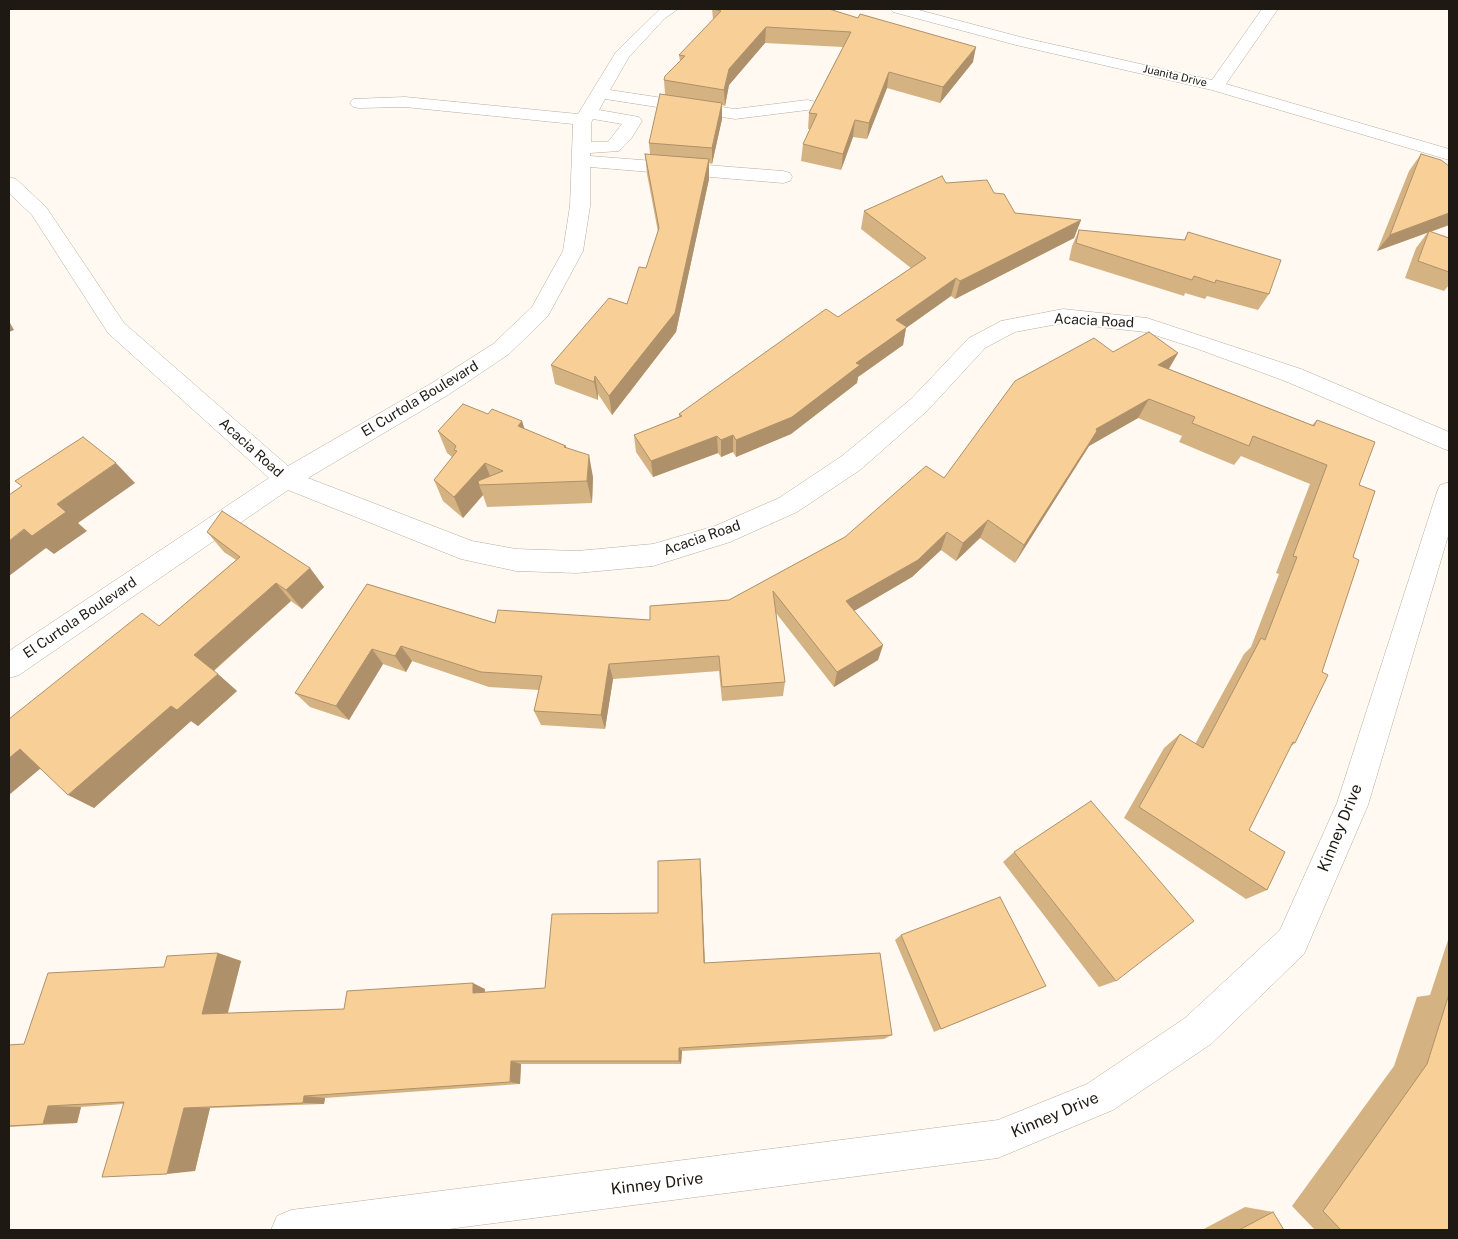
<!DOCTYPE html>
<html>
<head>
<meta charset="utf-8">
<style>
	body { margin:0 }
	#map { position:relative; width:1458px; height:1239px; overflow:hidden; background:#fff9f2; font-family:"Public Sans",sans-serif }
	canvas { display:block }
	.frame { position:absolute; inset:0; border:10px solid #1e1913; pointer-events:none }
</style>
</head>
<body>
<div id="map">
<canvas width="1458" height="1239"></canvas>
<div class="frame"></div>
</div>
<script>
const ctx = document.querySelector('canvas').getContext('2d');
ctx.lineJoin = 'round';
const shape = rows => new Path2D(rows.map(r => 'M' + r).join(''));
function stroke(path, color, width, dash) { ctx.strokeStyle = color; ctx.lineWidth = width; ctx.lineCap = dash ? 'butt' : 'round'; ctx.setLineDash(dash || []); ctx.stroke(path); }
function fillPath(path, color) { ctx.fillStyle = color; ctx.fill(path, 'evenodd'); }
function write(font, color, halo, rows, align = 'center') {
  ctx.font = font + ' "Public Sans",sans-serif'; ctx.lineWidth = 4; ctx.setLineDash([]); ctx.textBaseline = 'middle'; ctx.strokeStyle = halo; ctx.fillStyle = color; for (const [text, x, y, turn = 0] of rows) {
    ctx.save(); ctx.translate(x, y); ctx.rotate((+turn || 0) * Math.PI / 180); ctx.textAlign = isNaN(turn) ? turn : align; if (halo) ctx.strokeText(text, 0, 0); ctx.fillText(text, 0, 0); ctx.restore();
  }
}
const minor = shape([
	[660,9,678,9,664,19,629,57,610,90,735,109,807,100,813,101,816,105,813,109,807,110,735,119,605,99,599,110,639,117,642,121,631,139,619,151,590,153,590,156,783,171,790,173,792,177,790,181,783,183,590,167,590,206,583,251,548,316,509,354,448,395,308,478,472,541,516,549,577,551,653,544,715,526,779,498,842,456,911,399,969,338,1001,321,1063,309,1147,318,1301,369,1449,432,1449,451,1285,381,1195,348,1145,332,1063,323,1015,332,985,348,927,411,860,470,797,512,730,542,653,566,577,573,516,571,461,559,288,490,19,675,9,678,9,651,269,478,108,333,32,215,9,193,9,177,16,179,46,207,124,323,288,466,432,383,493,344,532,307,563,251,570,206,573,124,405,107,359,108,353,107,350,103,353,99,405,97,578,114,616,52,660,9],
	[593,119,622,124,608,142,591,142,591,123,593,119],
	[890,9,915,9,1024,38,1212,80,1262,9,1278,9,1226,84,1449,149,1449,160,1212,90,1016,45,893,12,890,9],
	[1449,482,1449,533,1368,805,1304,954,1211,1044,1113,1110,998,1158,441,1230,271,1230,277,1216,291,1210,998,1120,1087,1084,1185,1018,1280,930,1337,803,1437,492,1440,485,1449,482]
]);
stroke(minor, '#b9ac9c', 1);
fillPath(minor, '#fff');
fillPath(shape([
	[712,9,829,9,973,62,940,103,887,88,867,139,853,137,841,170,801,161,803,144,810,129,808,129,809,113,843,47,765,43,729,85,725,106,722,105,722,119,712,164,709,163,709,179,676,332,612,415,598,394,598,400,555,384,551,365,627,304,646,268,658,232,647,174,645,154,650,154,649,143,665,94,664,80,680,61,679,55,713,20],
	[1421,154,1449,166,1449,225,1430,232,1449,238,1449,285,1444,291,1405,278,1416,248,1428,232,1377,251,1409,171],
	[946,183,994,193,1015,213,1081,220,1074,238,955,299,951,296,906,328,903,345,858,377,857,383,791,434,736,457,733,452,721,457,718,453,653,477,636,452,634,435,679,417,679,414,838,317,911,268,861,229,864,211],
	[1079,230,1184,240,1188,232,1269,294,1258,310,1207,296,1205,299,1185,293,1184,296,1069,260,1072,246],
	[1113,352,1178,353,1169,369,1312,425,1317,420,1359,485,1353,557,1295,743,1290,747,1249,830,1267,890,1246,899,1124,818,1164,748,1180,734,1195,744,1244,654,1251,647,1279,574,1276,573,1310,484,1241,456,1234,465,1179,442,1182,436,1138,418,1089,446,1015,563,980,538,956,561,941,550,912,577,854,611,883,645,878,660,834,687,776,613,785,682,783,696,722,701,719,671,613,679,605,729,541,725,534,711,539,690,489,687,412,661,406,672,383,664,349,720,310,707,295,693,367,584,495,623,650,620,729,600,845,537,944,478],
	[488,414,522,421,524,429,566,446,566,448,593,477,592,503,487,507,483,495,463,518,443,501,434,480,452,457,447,453,438,431],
	[207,532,310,568,324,587,302,609,291,601,214,671,237,691,198,726,191,721,94,808,40,769,159,626,236,560,224,552],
	[1014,852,1116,981,1099,987,1003,862],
	[700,859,701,870,705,963,892,1035,884,1039,682,1051,681,1064,521,1064,520,1084,325,1098,324,1104,210,1108,195,1171,123,1104,81,1107,77,1123,9,1127,9,1045,24,1044,164,967,218,953,241,961,228,1013,344,1009,485,989,485,992,545,988,658,913],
	[901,935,1046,986,934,1032,895,940],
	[1449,937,1449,1230,1315,1230,1292,1206,1394,1066,1417,997,1430,995],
	[1245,1207,1273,1212,1284,1230,1202,1230]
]), '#d5b282');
fillPath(shape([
	[766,27,765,43,729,85,725,106,724,90,729,69],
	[976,47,973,62,940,103,943,87],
	[889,72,887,88,867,139,869,123],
	[722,103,722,119,712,164,712,148],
	[855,120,853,137,841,170,843,154],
	[709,159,709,179,676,332,612,415,609,396],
	[1449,213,1449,225,1377,251,1390,235],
	[1081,220,1074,238,955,299,960,281],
	[956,278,951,296,906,328,903,345,858,377,857,383,791,434,736,457,736,440,856,363,896,320],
	[9,321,14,330,9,332],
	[1178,353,1166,373,1158,365],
	[595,376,598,394,598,400,594,382],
	[1149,399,1138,418,1089,446,1015,563,1024,545,1096,429],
	[522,421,529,443,518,426],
	[733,435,733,452,721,457,721,440],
	[717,436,718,453,653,477,651,461],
	[589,455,593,477,592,503,587,481],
	[116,463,135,483,78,523,87,531,54,554,46,548,9,576,9,541,57,504],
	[485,463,493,484,479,485,483,495,463,518,454,497],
	[988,520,980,538,956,561,963,543],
	[947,532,941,550,912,577,842,618,846,601],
	[310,568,324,587,302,609,286,590],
	[276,583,291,601,213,671,194,655],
	[883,645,878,660,834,687,837,672],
	[401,646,412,661,406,672,395,656],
	[372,649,383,664,349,720,336,706],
	[609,664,613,679,605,729,601,715],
	[218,674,237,691,198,726,191,721,94,808,68,795,171,706],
	[20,749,47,763,9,795,9,758],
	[700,859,701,870,705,970,704,963],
	[218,953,241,961,226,1019,202,1014],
	[473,983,485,989,484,999,473,993],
	[679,1048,682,1051,681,1064,679,1061],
	[511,1061,521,1064,520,1084,510,1082],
	[304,1096,325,1098,324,1104,303,1103],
	[48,1106,81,1107,77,1123,43,1124],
	[184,1108,210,1108,195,1171,167,1174]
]), '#ae916a');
const building = shape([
	[713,9,829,9,858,18,860,14,976,47,943,87,889,72,869,123,855,120,843,154,803,144,817,114,809,113,851,32,766,27,729,69,724,90,664,80,665,76,685,56,679,55,721,11,713,9],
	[660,94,722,103,712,148,649,143,660,94],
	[645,154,709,159,675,313,609,396,595,376,594,382,551,365,609,298,627,304,639,267,646,268,659,228,645,154],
	[1421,154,1441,160,1449,166,1449,213,1390,235,1421,154],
	[942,176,946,183,987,180,994,193,1004,194,1015,213,1081,220,960,281,956,278,896,320,907,327,856,363,860,365,792,417,736,440,733,435,721,440,717,436,651,461,634,435,682,416,679,414,826,309,838,317,926,258,864,211,942,176],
	[1079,230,1185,240,1188,232,1281,260,1269,294,1216,280,1215,283,1194,276,1192,280,1076,243,1079,230],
	[1429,231,1449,238,1449,272,1418,261,1429,231],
	[1149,332,1178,353,1158,365,1314,426,1317,420,1375,442,1359,485,1375,491,1353,557,1359,560,1322,672,1328,675,1295,743,1293,742,1249,830,1285,852,1267,890,1139,807,1180,734,1203,748,1261,638,1265,640,1297,557,1293,556,1327,465,1253,436,1249,446,1192,423,1195,417,1149,399,1096,429,1097,431,1024,545,988,520,963,543,947,532,918,560,846,601,883,645,837,672,773,591,785,682,722,687,719,656,609,664,601,715,534,711,542,676,481,672,401,646,395,656,372,649,336,706,295,693,367,584,495,623,498,610,650,620,650,606,729,600,845,537,926,466,944,478,1015,381,1094,338,1113,352,1149,332],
	[463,404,488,414,492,409,522,421,518,426,566,446,564,447,589,455,587,481,479,485,478,481,503,471,485,463,454,497,434,480,457,451,454,450,456,446,438,431,463,404],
	[83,437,116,463,57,504,66,512,32,536,24,529,9,541,9,495,22,486,15,481,83,437],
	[222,511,310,568,286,590,276,583,194,655,218,674,177,710,171,706,68,795,20,749,9,758,9,719,142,613,159,626,240,557,207,532,222,511],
	[1091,801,1194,921,1116,981,1014,852,1091,801],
	[700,859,704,963,880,953,892,1035,679,1048,679,1061,511,1061,510,1082,304,1096,303,1103,184,1108,167,1174,102,1177,124,1102,48,1106,43,1124,9,1126,9,1045,24,1044,48,973,164,967,167,956,218,953,202,1014,344,1009,347,991,473,983,473,993,545,988,552,914,658,913,658,861,700,859],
	[1000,897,1046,986,941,1029,901,935,1000,897],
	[1449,994,1449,1230,1341,1230,1323,1211,1427,1064,1449,994],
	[1273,1212,1284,1230,1239,1230,1273,1212]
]);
fillPath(building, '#f8cf97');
stroke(building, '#ae916a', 1);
write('11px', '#1e1913', '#fff', [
	["Juanita Drive",1175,76,13]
]);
write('14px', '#1e1913', '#fff', [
	["Acacia Road",1094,321,3],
	["El Curtola Boulevard",420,399,-31],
	["Acacia Road",251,448,42],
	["Acacia Road",702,538,-19],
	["El Curtola Boulevard",80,618,-34]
]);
write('16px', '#1e1913', '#fff', [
	["Kinney Drive",1340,828,-68],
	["Kinney Drive",1055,1115,-23],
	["Kinney Drive",657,1184,-7]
]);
</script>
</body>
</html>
